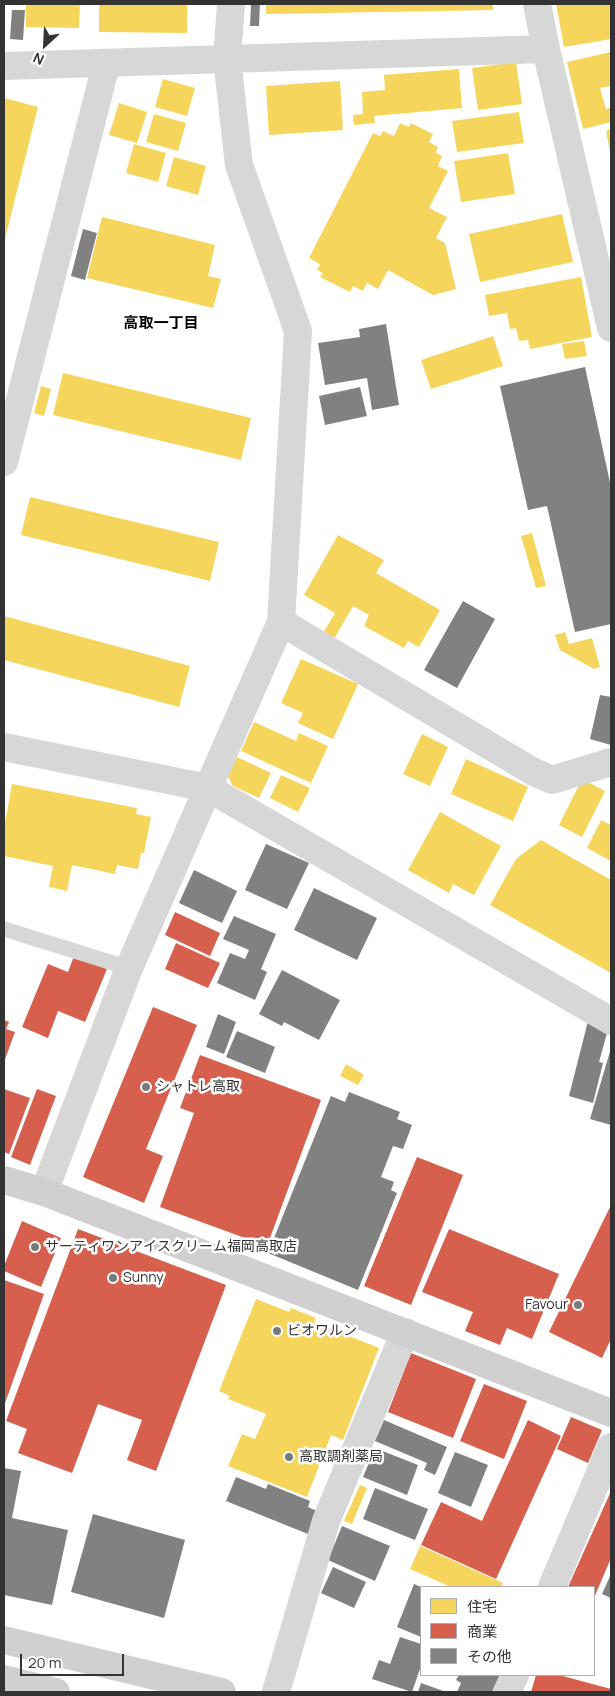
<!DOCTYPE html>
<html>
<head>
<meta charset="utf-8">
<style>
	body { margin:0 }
	#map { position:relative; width:615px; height:1696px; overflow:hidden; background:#fff; font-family:Manrope,"Noto Sans JP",sans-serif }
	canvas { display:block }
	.frame { position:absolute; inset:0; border:5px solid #333; pointer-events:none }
	.legend { position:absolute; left:420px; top:1586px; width:175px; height:90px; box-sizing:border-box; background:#fff; border:1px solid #adadad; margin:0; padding:6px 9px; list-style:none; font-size:15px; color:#333 }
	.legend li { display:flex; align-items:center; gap:10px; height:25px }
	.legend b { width:25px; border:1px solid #adadad }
	.north { position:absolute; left:20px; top:20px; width:50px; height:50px; -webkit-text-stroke:4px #fff; paint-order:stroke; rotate:205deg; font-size:14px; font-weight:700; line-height:20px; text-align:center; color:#333 }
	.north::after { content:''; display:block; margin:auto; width:18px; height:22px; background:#333; clip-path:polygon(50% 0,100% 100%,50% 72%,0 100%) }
	.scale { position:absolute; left:20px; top:1654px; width:104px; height:22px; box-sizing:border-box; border:2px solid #333; border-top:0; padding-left:6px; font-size:15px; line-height:18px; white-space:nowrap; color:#333; -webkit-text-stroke:4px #fff; paint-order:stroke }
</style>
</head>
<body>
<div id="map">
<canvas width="615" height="1696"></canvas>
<div class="frame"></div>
<ul class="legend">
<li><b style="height:14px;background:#f6d55c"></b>住宅</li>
<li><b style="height:14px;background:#d6604d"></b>商業</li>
<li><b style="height:14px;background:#818181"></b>その他</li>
</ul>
<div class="north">N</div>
<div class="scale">20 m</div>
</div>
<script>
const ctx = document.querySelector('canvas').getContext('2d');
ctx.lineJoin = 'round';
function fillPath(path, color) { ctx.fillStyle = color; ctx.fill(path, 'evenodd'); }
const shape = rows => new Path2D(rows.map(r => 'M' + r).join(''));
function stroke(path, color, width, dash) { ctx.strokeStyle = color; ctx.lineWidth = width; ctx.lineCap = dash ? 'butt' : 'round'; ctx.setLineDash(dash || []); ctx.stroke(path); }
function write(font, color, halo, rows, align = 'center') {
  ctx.font = font + ' Manrope,"Noto Sans JP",sans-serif'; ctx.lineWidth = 5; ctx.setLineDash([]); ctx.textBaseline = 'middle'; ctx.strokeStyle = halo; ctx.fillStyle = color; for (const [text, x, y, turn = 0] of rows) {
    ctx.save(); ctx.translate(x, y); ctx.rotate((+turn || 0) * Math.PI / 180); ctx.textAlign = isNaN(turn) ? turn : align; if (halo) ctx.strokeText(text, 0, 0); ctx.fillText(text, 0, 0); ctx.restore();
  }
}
fillPath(shape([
	[26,4,80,4,79,28,26,27],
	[99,4,187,4,187,33,99,32],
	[266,4,493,4,493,10,266,14],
	[556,4,611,4,611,39,564,47],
	[611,52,611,86,600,88,606,109,611,108,611,122,583,129,567,62],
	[516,62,522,104,478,110,472,68],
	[459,69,462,108,374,116,375,123,354,125,353,115,363,114,362,92,385,90,384,75],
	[163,79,195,88,187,116,155,107],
	[340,81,343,130,269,135,266,86],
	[4,98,38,107,4,243],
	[119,103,147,112,137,143,109,135],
	[519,112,524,143,457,152,452,121],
	[154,114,186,123,178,151,146,142],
	[400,123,409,127,411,123,433,134,429,142,438,147,436,153,442,156,438,166,448,171,429,208,447,217,436,238,445,243,456,289,433,295,388,270,378,289,367,283,363,291,353,286,350,292,320,277,323,273,317,270,320,264,309,258,373,133,380,136,383,131,394,136],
	[611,129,611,152,610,152,606,131],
	[134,144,166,153,158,182,126,173],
	[508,153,515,194,461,202,454,161],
	[174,157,206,166,198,195,166,186],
	[562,214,573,262,480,282,469,234],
	[102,217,215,245,208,276,221,279,213,308,87,278],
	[581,277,592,337,530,349,528,340,519,341,516,328,510,329,507,313,489,316,485,295],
	[493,336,503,366,431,389,421,360],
	[584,341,587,356,565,359,562,344],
	[63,373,251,418,241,460,53,415],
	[41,386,51,389,44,416,34,413],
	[30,497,219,542,210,581,21,535],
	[532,533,546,586,536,588,521,536],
	[338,535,384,560,376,573,440,610,419,647,408,641,404,648,364,626,369,615,353,606,334,639,323,633,335,613,304,595],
	[4,616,190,666,179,707,4,660],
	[565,632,569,644,592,638,600,667,594,669,560,650,555,635],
	[301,659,358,684,333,739,298,723,303,713,281,703],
	[254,722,296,741,299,733,328,746,311,783,241,751],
	[422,734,448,747,430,786,403,774],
	[237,757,271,773,259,798,233,786,228,777],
	[466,759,528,787,513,821,451,794],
	[281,775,310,788,298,812,270,798],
	[582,779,605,791,582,837,559,825],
	[12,784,137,808,136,814,151,817,144,853,141,853,138,869,117,865,115,874,72,865,67,891,49,887,53,866,4,856,4,829],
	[440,812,501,846,474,895,453,884,449,893,408,870],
	[601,820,611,825,611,861,587,848],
	[541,840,611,880,611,973,490,905,516,859],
	[346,1064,364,1075,358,1085,340,1076],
	[256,1299,289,1312,291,1308,316,1318,314,1322,379,1348,343,1440,331,1435,307,1497,228,1466,242,1434,255,1439,266,1414,228,1399,230,1396,219,1391],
	[360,1485,367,1488,352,1524,344,1521],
	[420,1546,503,1583,501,1587,451,1587,410,1569]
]), '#f6d55c');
fillPath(shape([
	[175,912,220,933,210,956,165,935],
	[176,943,220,963,208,988,165,969],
	[74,956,107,969,85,1022,58,1011,48,1038,22,1027,48,964,68,972],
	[153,1007,197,1025,146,1149,163,1156,144,1203,83,1177],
	[4,1020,9,1022,6,1029,15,1032,4,1062],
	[200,1055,321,1100,267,1246,160,1207,194,1113,180,1108],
	[4,1089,30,1098,9,1154,4,1152],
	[37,1089,56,1096,30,1165,11,1157],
	[417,1157,463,1175,411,1305,364,1286],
	[611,1205,611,1339,602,1358,549,1332],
	[22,1221,61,1238,41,1287,4,1271,4,1266],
	[78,1229,226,1285,156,1471,127,1460,142,1420,98,1404,72,1473,18,1453,27,1429,6,1421],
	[449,1229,559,1274,532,1339,507,1328,500,1345,465,1331,473,1312,422,1292],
	[4,1280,44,1294,4,1406],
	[411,1353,476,1379,453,1438,388,1412],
	[484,1384,527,1401,504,1459,460,1441],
	[571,1417,602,1430,588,1463,557,1449],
	[528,1420,561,1436,496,1579,421,1545,441,1502,482,1521],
	[611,1491,611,1558,594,1598,594,1587,568,1587],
	[536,1675,559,1675,611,1689,611,1692,531,1692]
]), '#d6604d');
fillPath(shape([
	[251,4,260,4,259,26,250,26],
	[12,10,25,10,23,40,10,39],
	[83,229,97,233,85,280,71,276],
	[386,324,399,405,372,410,367,378,325,385,318,343,360,337,359,329],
	[585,367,611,487,611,624,575,632,547,506,528,510,500,386],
	[360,387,367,416,325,425,319,396],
	[463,601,495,619,457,688,424,670],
	[600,695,611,697,611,745,590,739],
	[266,844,309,863,287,909,245,890],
	[194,870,237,891,222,923,179,903],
	[314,888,377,918,357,960,294,930],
	[234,916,276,934,261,969,267,972,255,1000,217,983,230,953,245,959,249,950,223,939],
	[282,970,340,1000,319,1040,284,1022,282,1026,259,1014],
	[218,1014,236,1022,224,1054,206,1047],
	[588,1021,609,1026,599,1062,603,1063,593,1103,569,1096],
	[237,1031,275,1047,265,1073,226,1057],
	[611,1048,611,1125,590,1119],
	[349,1092,400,1112,397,1119,412,1125,403,1149,393,1146,381,1177,394,1182,391,1190,397,1193,358,1290,268,1253,331,1096,345,1102],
	[384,1420,447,1447,435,1475,424,1470,427,1463,375,1441],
	[375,1448,418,1465,407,1495,363,1477],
	[455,1452,488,1465,471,1507,438,1493],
	[4,1468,21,1471,12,1518,68,1530,52,1605,4,1595],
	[236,1477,266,1489,268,1484,310,1501,308,1507,317,1511,308,1534,226,1501],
	[375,1488,428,1509,415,1540,363,1519],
	[93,1514,185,1540,164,1618,71,1592],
	[342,1526,390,1546,375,1581,328,1560],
	[333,1567,366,1582,354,1608,321,1593],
	[611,1574,611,1598,602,1594],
	[414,1584,421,1587,421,1637,397,1627],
	[400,1637,421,1644,421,1666,412,1692,372,1679,379,1660,390,1664],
	[459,1675,500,1675,492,1692,457,1692,461,1683,456,1680],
	[421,1683,446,1692,418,1692]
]), '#818181');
stroke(shape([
	[4,929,129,968]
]), '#d7d7d7', 15);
stroke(shape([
	[546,49,611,328],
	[4,66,546,49,537,4],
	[4,462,106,65],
	[281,622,532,771,552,780,611,762],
	[4,747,208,788,611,1021],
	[44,1192,129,968,281,622,298,331,239,165,227,59,231,4],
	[552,1587,611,1447],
	[276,1692,326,1521,405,1332],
	[507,1692,515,1675]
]), '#d7d7d7', 28);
stroke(shape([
	[4,1180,44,1192,611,1413],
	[4,1640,222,1692],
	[4,1679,56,1692]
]), '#d0d0d0', 28);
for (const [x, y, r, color] of [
	[146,1087,5,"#7a7a7a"],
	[35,1247,5,"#7a7a7a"],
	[113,1278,5,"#7a7a7a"],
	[578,1305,5,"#7a7a7a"],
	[277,1331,5,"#7a7a7a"],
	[289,1457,5,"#7a7a7a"]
]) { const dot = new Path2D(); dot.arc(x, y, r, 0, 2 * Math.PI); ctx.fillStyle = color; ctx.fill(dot); stroke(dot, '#fff', 2); }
write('14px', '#333', '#fff', [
	["シャトレ高取",156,1087],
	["サーティワンアイスクリーム福岡高取店",45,1247],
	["Sunny",123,1278],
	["Favour",568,1305,"right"],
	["ビオワルン",287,1331],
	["高取調剤薬局",299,1457]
], 'left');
write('bold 15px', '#000', '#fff', [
	["高取一丁目",161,324]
]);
</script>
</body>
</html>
